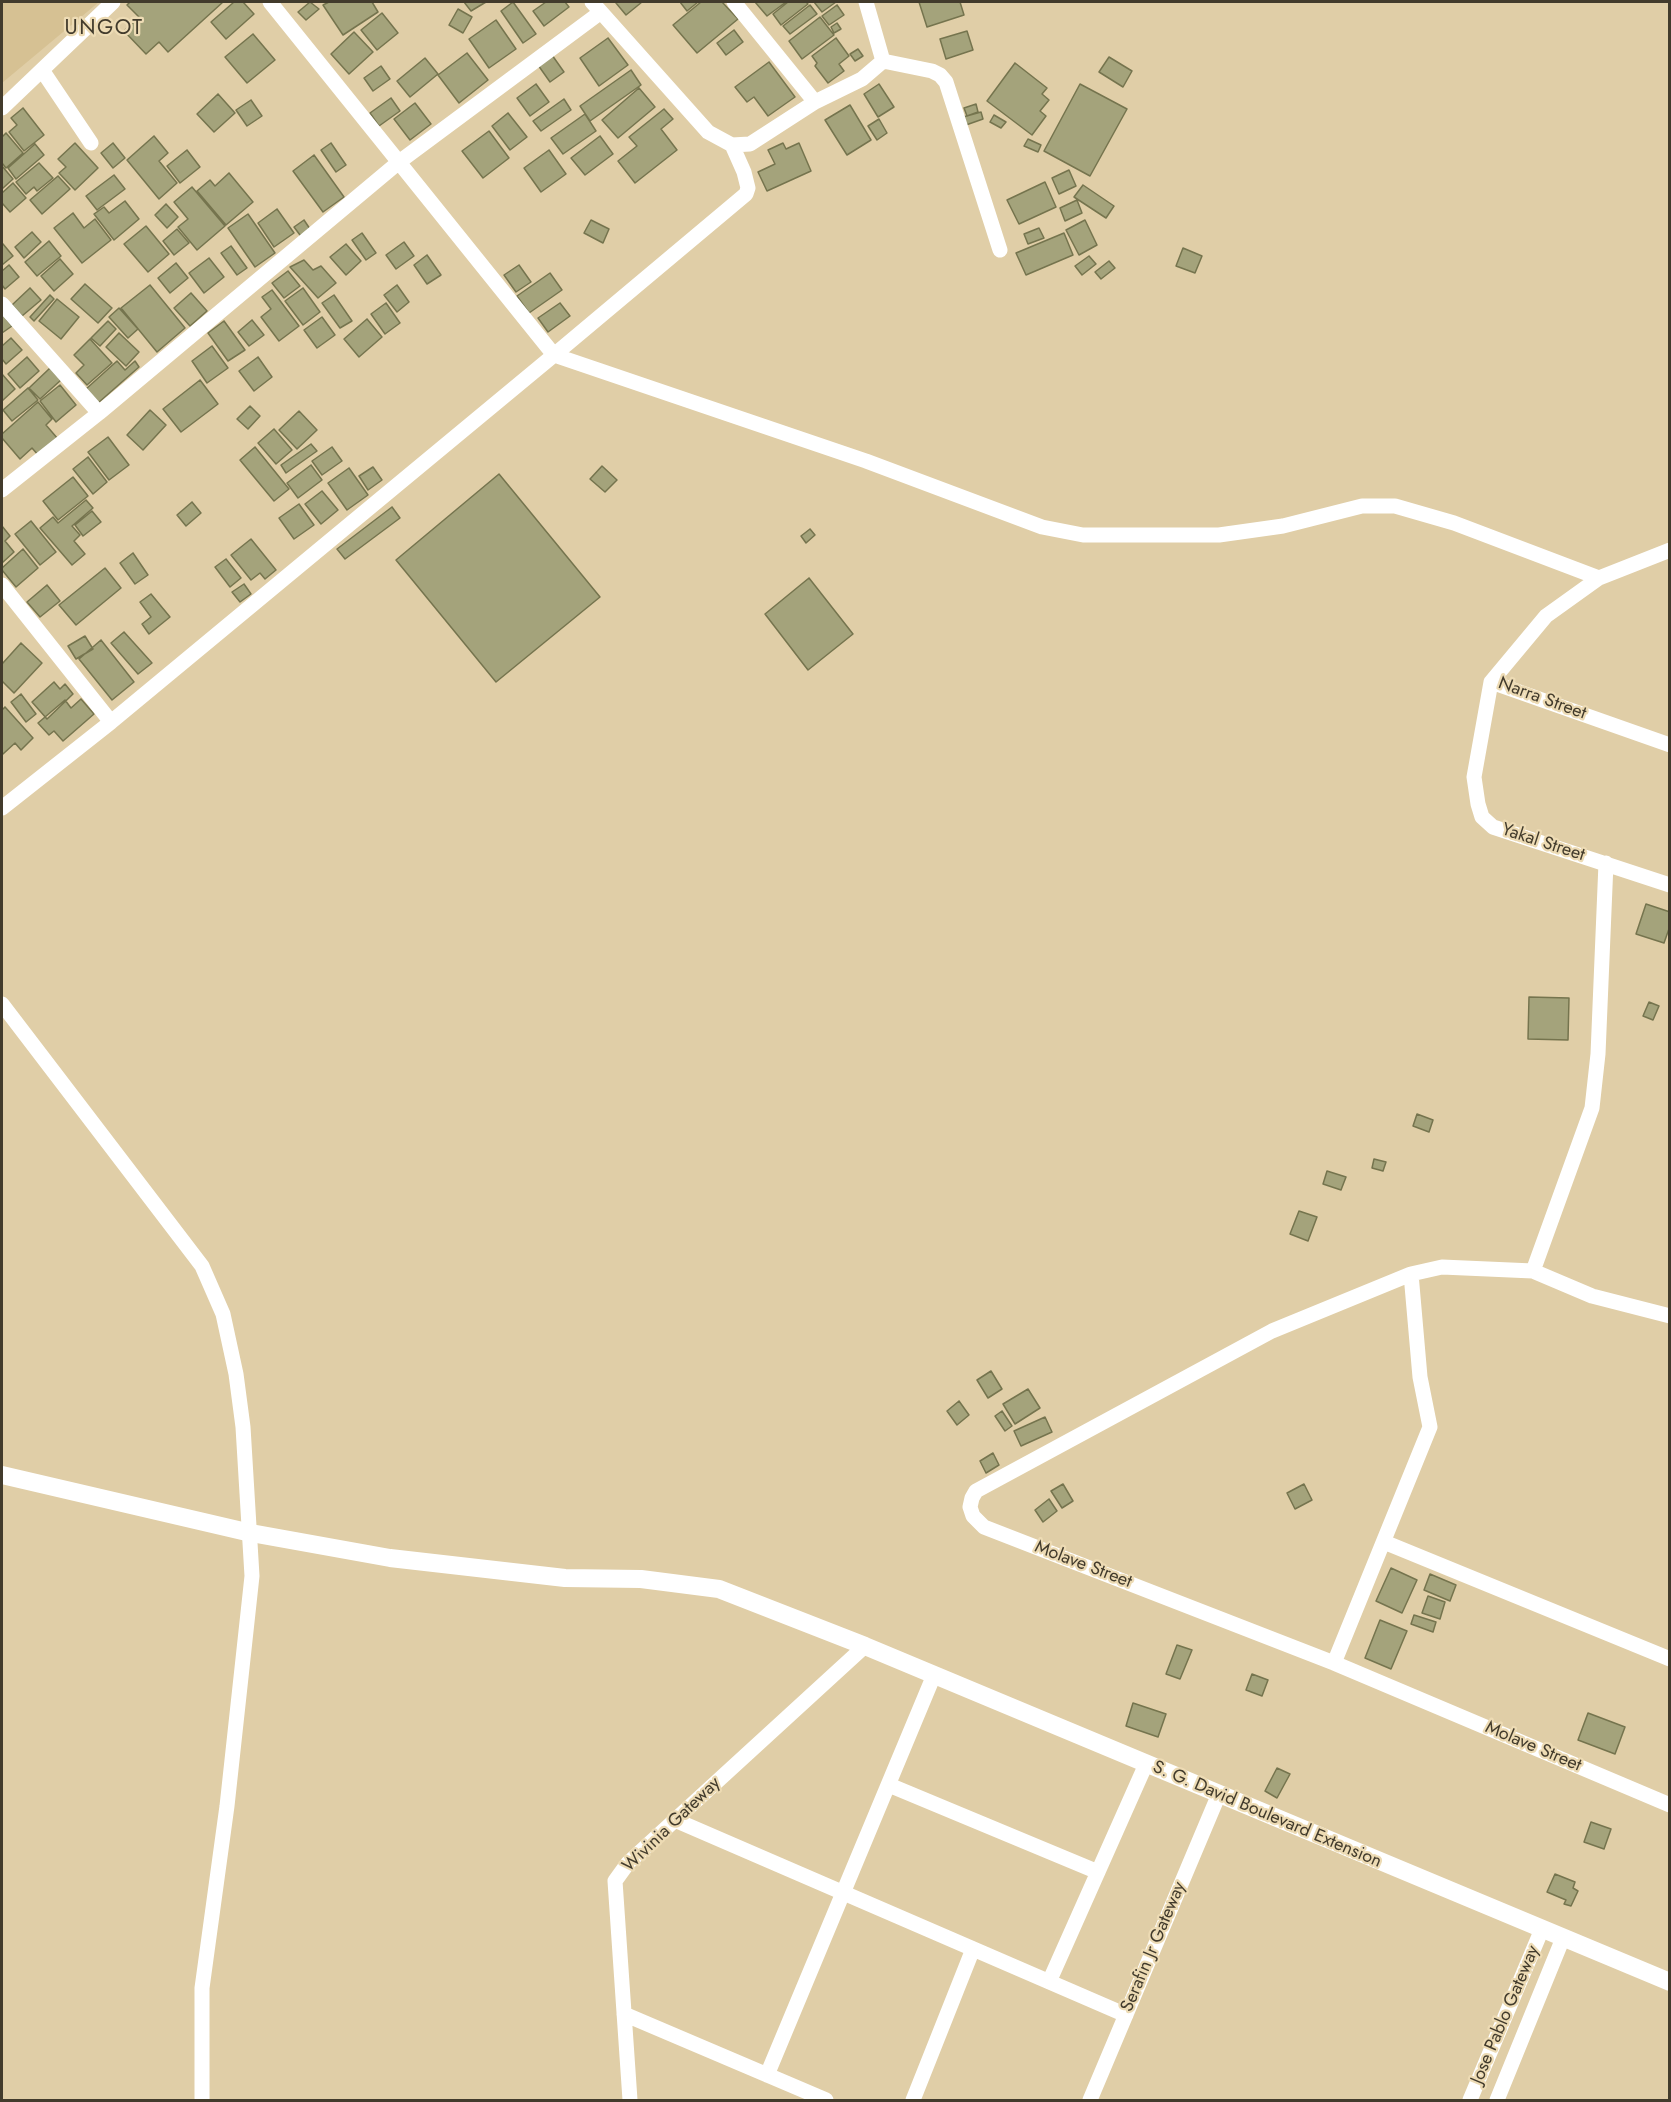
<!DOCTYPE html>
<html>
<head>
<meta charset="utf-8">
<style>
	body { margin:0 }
	#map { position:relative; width:1671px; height:2102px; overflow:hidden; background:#e0cea7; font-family:Jost,sans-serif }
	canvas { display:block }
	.frame { position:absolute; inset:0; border:3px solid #423b2c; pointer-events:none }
</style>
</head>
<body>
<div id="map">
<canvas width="1671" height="2102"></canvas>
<div class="frame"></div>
</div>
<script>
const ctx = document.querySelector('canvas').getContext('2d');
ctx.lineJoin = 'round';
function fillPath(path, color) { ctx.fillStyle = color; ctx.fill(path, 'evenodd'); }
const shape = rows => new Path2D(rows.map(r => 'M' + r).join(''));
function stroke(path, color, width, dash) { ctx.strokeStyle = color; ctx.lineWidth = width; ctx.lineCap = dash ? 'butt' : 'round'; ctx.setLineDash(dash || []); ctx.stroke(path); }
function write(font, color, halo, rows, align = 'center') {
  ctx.font = font + ' Jost,sans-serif'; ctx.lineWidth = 4.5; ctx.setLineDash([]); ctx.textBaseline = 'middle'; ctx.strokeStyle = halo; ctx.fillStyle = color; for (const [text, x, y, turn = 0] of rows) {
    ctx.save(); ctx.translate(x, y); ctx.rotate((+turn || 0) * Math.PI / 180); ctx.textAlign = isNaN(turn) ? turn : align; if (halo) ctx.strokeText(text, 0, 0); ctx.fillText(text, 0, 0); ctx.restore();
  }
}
fillPath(shape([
	[2,2,99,2,2,83]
]), '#d6c193');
const building = shape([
	[130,2,223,2,168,52,159,42,146,54,124,31,139,17,127,5,130,2],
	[234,2,243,2,254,14,226,39,211,22,234,2],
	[310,2,319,9,306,20,298,12,310,2],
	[329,2,372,2,378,12,343,35,323,5,329,2],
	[464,2,486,2,471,11,464,2],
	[513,2,536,34,523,43,501,11,513,2],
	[546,2,565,2,569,7,544,26,533,11,546,2],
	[617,2,642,2,626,15,616,3,617,2],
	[680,2,698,2,687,11,680,2],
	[701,2,722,2,738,19,697,53,673,25,701,2],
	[755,2,786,2,767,16,755,2],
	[788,2,806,2,808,4,781,25,773,14,788,2],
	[814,2,836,2,822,12,814,2],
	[919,2,960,2,964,15,927,27,919,2],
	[810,5,817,14,790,34,783,26,810,5],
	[837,5,844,15,829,25,822,16,837,5],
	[458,9,472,17,463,33,449,25,458,9],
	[382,13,398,33,377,50,361,30,382,13],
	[820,17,834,35,802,59,789,41,820,17],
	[496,20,516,49,489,68,469,39,496,20],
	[837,23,841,29,834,33,831,27,837,23],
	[734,30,743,42,726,55,717,43,734,30],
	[967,31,973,50,946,59,940,39,967,31],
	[354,32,373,52,349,74,331,54,354,32],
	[253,34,275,60,247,83,225,57,253,34],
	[608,38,628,65,599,86,580,58,608,38],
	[836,38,849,56,839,64,844,71,828,83,815,66,817,63,812,56,836,38],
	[858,49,863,56,855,61,850,54,858,49],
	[467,53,488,80,459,103,438,75,467,53],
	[552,55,564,72,550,82,538,65,552,55],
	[1109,57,1132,71,1123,87,1099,72,1109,57],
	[425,58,438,74,410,97,397,81,425,58],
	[769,62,795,97,768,116,754,97,747,102,735,87,769,62],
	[1015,63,1047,88,1042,94,1049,100,1040,111,1046,116,1032,135,987,101,1015,63],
	[381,66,390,79,373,91,364,78,381,66],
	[631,70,641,85,590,121,580,106,631,70],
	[536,84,549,102,530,116,517,98,536,84],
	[879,84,894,107,878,117,864,94,879,84],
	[1080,84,1127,109,1090,176,1044,151,1080,84],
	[639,88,655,107,618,138,602,120,639,88],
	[218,94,235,113,214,132,197,114,218,94],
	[391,98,400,111,379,126,370,113,391,98],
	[564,99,571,110,541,131,533,121,564,99],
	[251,100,262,116,247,126,236,110,251,100],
	[415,103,431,124,410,140,394,119,415,103],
	[976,104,978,112,967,116,964,108,976,104],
	[850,105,871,140,847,155,825,120,850,105],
	[23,108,44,135,24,151,9,132,17,125,11,118,23,108],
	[664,109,673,119,661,129,677,150,635,183,618,161,637,146,629,137,664,109],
	[981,112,983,119,966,125,963,117,981,112],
	[508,113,527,137,510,150,492,126,508,113],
	[585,114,596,131,563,154,551,138,585,114],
	[994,115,1006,122,1001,128,990,122,994,115],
	[879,119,887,133,877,140,868,126,879,119],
	[489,131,509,158,483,178,462,151,489,131],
	[6,133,23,153,6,168,2,163,2,137,6,133],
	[154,136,168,153,159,161,177,183,159,199,127,160,154,136],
	[600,136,613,154,585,175,571,158,600,136],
	[1028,139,1041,145,1038,152,1024,146,1028,139],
	[75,143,98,168,75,190,59,173,66,167,58,159,75,143],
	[113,143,125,158,113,168,101,153,113,143],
	[331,143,346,165,336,172,321,150,331,143],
	[783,143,786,149,799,143,811,171,767,191,758,172,775,164,768,150,783,143],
	[35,144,44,155,16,179,8,168,35,144],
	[187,150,200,167,180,183,167,166,187,150],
	[549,150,566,174,541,192,524,168,549,150],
	[314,155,344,197,323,212,293,171,314,155],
	[39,163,53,178,37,191,34,187,26,194,16,182,39,163],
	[2,166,13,179,2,189,2,166],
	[1069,170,1076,186,1059,194,1052,178,1069,170],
	[229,173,253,202,226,225,197,191,210,180,215,186,229,173],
	[114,175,125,189,97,210,86,196,114,175],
	[58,176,70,189,42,214,30,200,58,176],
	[1045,182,1056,207,1019,224,1007,200,1045,182],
	[13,183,26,198,10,212,2,203,2,193,13,183],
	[1083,185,1114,206,1106,218,1074,197,1083,185],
	[192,187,225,226,197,250,178,227,188,219,174,202,192,187],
	[1077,200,1082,213,1065,221,1060,208,1077,200],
	[125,201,139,219,114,240,94,214,104,207,109,213,125,201],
	[166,204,178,217,167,228,155,215,166,204],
	[277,209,294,233,274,247,258,223,277,209],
	[73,213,84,228,95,219,111,240,82,263,54,228,73,213],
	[248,214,275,253,255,267,228,228,248,214],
	[304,220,312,232,303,239,294,227,304,220],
	[591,220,609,229,603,243,584,233,591,220],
	[1085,220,1097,245,1079,255,1066,230,1085,220],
	[146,226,169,254,148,272,124,244,146,226],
	[1039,228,1044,238,1028,244,1024,234,1039,228],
	[177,229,189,243,174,255,163,241,177,229],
	[32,232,41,242,24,258,15,247,32,232],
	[362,233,376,253,366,260,352,240,362,233],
	[1064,233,1073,255,1026,275,1016,253,1064,233],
	[49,241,61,256,37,276,25,262,49,241],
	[404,242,414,256,396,269,386,255,404,242],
	[3,244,13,256,2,265,2,245,3,244],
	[346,244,361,261,346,275,330,257,346,244],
	[231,246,247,268,237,275,221,253,231,246],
	[1183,248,1202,256,1195,273,1176,266,1183,248],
	[427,255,441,275,427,284,414,265,427,255],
	[1089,256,1096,264,1082,275,1075,266,1089,256],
	[209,258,224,277,204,293,189,273,209,258],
	[60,259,73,274,54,291,41,276,60,259],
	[304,260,313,270,321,266,336,283,318,298,290,267,304,260],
	[1109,261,1115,268,1101,279,1095,272,1109,261],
	[176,263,188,278,170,293,158,278,176,263],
	[9,265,19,277,5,289,2,285,2,271,9,265],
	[519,265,531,282,516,292,504,275,519,265],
	[288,271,300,286,284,298,272,283,288,271],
	[550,273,562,290,529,313,517,296,550,273],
	[85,284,112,308,98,323,71,299,85,284],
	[150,285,185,328,157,352,121,308,150,285],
	[397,285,409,302,397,312,384,295,397,285],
	[30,288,41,300,22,316,12,305,30,288],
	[303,288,320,312,303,325,285,301,303,288],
	[272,290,299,326,279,341,261,317,271,309,262,297,272,290],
	[191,293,207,311,190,326,174,308,191,293],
	[50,295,54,299,34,321,30,317,50,295],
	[334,295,352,321,340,328,322,303,334,295],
	[57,299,79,317,61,339,39,321,57,299],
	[386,303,400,323,385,334,371,314,386,303],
	[560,303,570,316,548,332,538,318,560,303],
	[119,308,138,329,128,338,109,317,119,308],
	[2,314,12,326,2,333,2,314],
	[322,317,335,335,317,348,304,330,322,317],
	[367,319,382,337,359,357,344,339,367,319],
	[252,320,264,335,249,346,238,332,252,320],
	[108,321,116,329,100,346,91,338,108,321],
	[224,321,245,350,228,361,208,333,224,321],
	[119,333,139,352,126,366,106,347,119,333],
	[11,338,22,350,6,364,2,359,2,346,11,338],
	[90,339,112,363,87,385,76,373,84,365,74,355,90,339],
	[212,346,228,368,207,383,192,361,212,346],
	[27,357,39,371,20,388,8,374,27,357],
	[258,357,272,377,254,391,239,371,258,357],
	[117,361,125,370,135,361,139,367,98,403,86,389,117,361],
	[50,368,61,380,40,399,29,388,50,368],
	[2,374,15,389,2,401,2,374],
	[200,380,218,404,181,432,163,409,200,380],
	[60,385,76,405,56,422,40,401,60,385],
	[28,388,38,400,12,421,3,410,28,388],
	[38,402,52,419,46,425,58,439,39,456,32,448,20,459,2,438,2,434,38,402],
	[250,406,260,416,248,429,237,419,250,406],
	[150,410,166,425,143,450,127,435,150,410],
	[299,411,317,430,297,449,279,430,299,411],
	[274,429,292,450,276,464,258,443,274,429],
	[108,437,129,465,109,480,88,452,108,437],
	[311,444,317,451,286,473,281,465,311,444],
	[255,447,289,489,274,501,240,460,255,447],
	[332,447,342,461,322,475,312,461,332,447],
	[88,457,107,482,93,494,73,469,88,457],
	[311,465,322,480,298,498,287,483,311,465],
	[602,466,617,480,605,492,590,479,602,466],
	[373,467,382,480,368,490,359,476,373,467],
	[349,468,368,495,347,510,328,483,349,468],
	[499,474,600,597,496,682,396,560,499,474],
	[73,477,88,496,58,520,43,501,73,477],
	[322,491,338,510,321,524,305,504,322,491],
	[86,500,93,508,72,526,80,535,74,541,85,554,72,565,40,528,53,517,58,523,86,500],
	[192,502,201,513,186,526,177,515,192,502],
	[299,504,314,525,294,539,279,518,299,504],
	[392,507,400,518,345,559,337,549,392,507],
	[92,511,101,522,83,536,75,525,92,511],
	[31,521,56,552,40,565,15,534,31,521],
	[2,526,10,536,5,541,14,552,2,563,2,526],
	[810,529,815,535,806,543,801,536,810,529],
	[251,539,276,570,265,579,260,573,251,580,231,555,251,539],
	[23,549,38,568,16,587,2,570,2,568,23,549],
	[133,553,148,575,135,584,120,563,133,553],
	[226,559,241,578,230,587,215,567,226,559],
	[105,568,121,588,76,625,59,605,105,568],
	[809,578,853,634,808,670,765,614,809,578],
	[244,584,251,594,240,602,232,592,244,584],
	[47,585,60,601,40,617,27,602,47,585],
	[151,594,170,617,149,634,142,624,151,617,140,602,151,594],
	[124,632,152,663,138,674,111,643,124,632],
	[85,636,93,649,76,659,68,646,85,636],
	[101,640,134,682,112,700,79,659,101,640],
	[21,643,42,663,14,693,2,681,2,664,21,643],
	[54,682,60,689,65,684,73,694,47,719,32,702,54,682],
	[21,694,36,714,26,722,11,702,21,694],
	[81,699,94,714,63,741,54,731,49,735,38,723,65,700,71,708,81,699],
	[5,707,33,738,21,750,15,743,3,754,2,752,2,710,5,707],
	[1646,904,1670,912,1670,926,1664,943,1636,934,1646,904],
	[1529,997,1569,998,1568,1040,1528,1039,1529,997],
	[1649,1002,1659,1006,1653,1020,1643,1016,1649,1002],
	[1417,1114,1433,1120,1429,1132,1413,1126,1417,1114],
	[1374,1159,1386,1162,1383,1171,1372,1168,1374,1159],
	[1327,1171,1346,1177,1341,1190,1323,1184,1327,1171],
	[1299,1211,1317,1217,1308,1241,1290,1234,1299,1211],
	[991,1371,1002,1389,988,1398,977,1380,991,1371],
	[1028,1389,1040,1408,1015,1424,1003,1404,1028,1389],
	[959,1401,969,1415,957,1425,947,1411,959,1401],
	[1002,1411,1012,1426,1005,1431,995,1416,1002,1411],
	[1045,1417,1052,1432,1021,1446,1014,1431,1045,1417],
	[993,1453,999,1465,986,1473,980,1461,993,1453],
	[1063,1484,1073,1501,1062,1508,1051,1491,1063,1484],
	[1304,1484,1312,1500,1295,1509,1287,1493,1304,1484],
	[1049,1499,1057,1511,1043,1522,1035,1510,1049,1499],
	[1391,1568,1417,1580,1402,1613,1376,1601,1391,1568],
	[1430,1574,1456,1585,1450,1601,1424,1590,1430,1574],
	[1428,1596,1445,1602,1440,1619,1422,1613,1428,1596],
	[1414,1615,1436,1622,1433,1632,1411,1624,1414,1615],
	[1380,1620,1407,1631,1391,1669,1365,1658,1380,1620],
	[1177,1645,1192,1650,1180,1679,1166,1674,1177,1645],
	[1252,1674,1268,1680,1262,1696,1246,1690,1252,1674],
	[1133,1703,1166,1714,1158,1737,1126,1726,1133,1703],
	[1588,1713,1625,1727,1615,1754,1578,1740,1588,1713],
	[1277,1768,1290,1774,1277,1798,1265,1791,1277,1768],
	[1591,1822,1611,1829,1604,1849,1584,1842,1591,1822],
	[1555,1874,1575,1882,1573,1888,1578,1891,1571,1906,1564,1904,1566,1900,1547,1892,1555,1874]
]);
fillPath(building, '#a4a37b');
stroke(building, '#75744e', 1.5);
stroke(shape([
	[592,2,708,132,732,145,750,144,815,102,862,79,883,61],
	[734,2,815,102],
	[866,2,883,61],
	[883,61,932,71,940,75,946,82,1000,250],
	[42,70,91,143],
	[2,108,113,2],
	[2,304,99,413],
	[554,355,866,461,1042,527,1083,535,1219,535,1283,526,1362,506,1395,506,1454,523,1599,578],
	[554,355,746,194,748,188,744,172,732,145],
	[2,490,99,413,399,162,601,12],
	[2,585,111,722],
	[1491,682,1474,777,1478,804,1482,817,1493,827,1670,885],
	[1491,682,1546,616,1599,578,1670,550],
	[1491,682,1670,745],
	[2,808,111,722,554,355,270,2],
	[2,1004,202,1266,223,1314,236,1374,243,1427,252,1576,227,1806,202,1988,202,2100],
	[1533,1271,1592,1108,1598,1054,1606,863],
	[1670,1316,1592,1296,1533,1271,1442,1267,1411,1274,1272,1331,976,1491,972,1498,970,1507,973,1516,984,1527,1334,1663,1670,1805],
	[1384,1542,1670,1659],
	[1334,1663,1430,1427,1420,1377,1411,1274],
	[889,1785,1098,1872],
	[675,1820,1126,2015],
	[1049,1982,1146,1764],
	[624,2014,826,2100],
	[767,2075,934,1675],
	[630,2100,615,1881,628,1863,865,1646],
	[913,2100,973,1949],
	[1090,2100,1219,1794],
	[1470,2100,1542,1929],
	[1497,2100,1563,1938]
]), '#fff', 15);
stroke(shape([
	[2,1475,251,1533,390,1558,565,1578,641,1579,719,1589,865,1646,1670,1982]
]), '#fff', 18);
write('18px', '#423b2c', '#eddbb4', [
	["Narra Street",1542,699,20],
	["Yakal Street",1543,843,18],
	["Molave Street",1083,1565,21],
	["Molave Street",1533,1747,23],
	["S. G. David Boulevard Extension",1267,1815,23],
	["Wivinia Gateway",672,1825,-44],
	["Serafin Jr Gateway",1154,1947,-67],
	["Jose Pablo Gateway",1506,2015,-67]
]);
ctx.letterSpacing = '1.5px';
write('21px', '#423b2c', '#eddbb4', [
	["UNGOT",104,29]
]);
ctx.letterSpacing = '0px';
</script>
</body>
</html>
